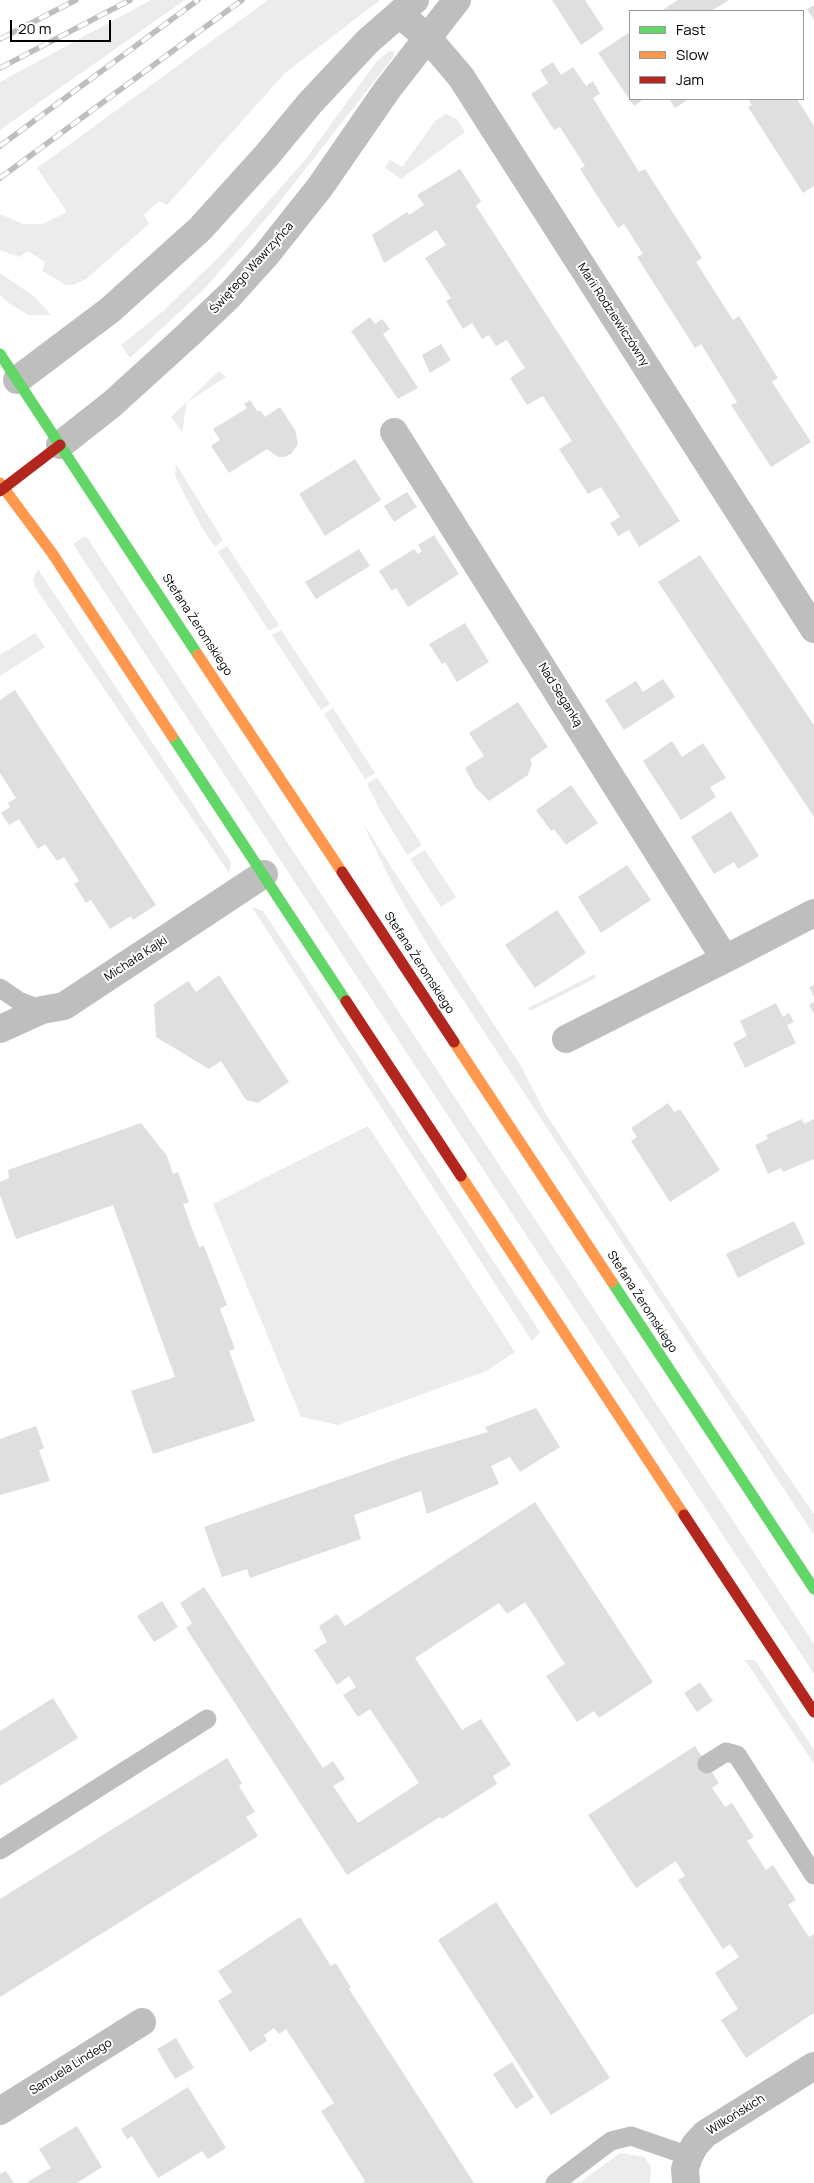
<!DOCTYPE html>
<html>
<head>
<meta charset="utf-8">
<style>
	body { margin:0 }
	#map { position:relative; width:814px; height:2183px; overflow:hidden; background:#fff; font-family:Manrope,sans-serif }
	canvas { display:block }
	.legend { position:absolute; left:629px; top:10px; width:175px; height:90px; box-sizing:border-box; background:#fff; border:1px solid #999; margin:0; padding:6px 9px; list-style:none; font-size:15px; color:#000 }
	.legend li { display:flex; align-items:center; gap:10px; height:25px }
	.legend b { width:25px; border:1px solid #999 }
	.scale { position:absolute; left:10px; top:20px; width:101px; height:22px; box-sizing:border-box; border:2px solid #000; border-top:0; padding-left:6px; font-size:15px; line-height:18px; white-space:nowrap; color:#000; -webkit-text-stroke:4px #fff; paint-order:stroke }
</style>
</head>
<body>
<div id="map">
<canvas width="814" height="2183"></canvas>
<ul class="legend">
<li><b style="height:6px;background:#63d668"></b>Fast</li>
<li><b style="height:6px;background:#ff974d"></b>Slow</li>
<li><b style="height:6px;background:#b3261e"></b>Jam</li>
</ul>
<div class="scale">20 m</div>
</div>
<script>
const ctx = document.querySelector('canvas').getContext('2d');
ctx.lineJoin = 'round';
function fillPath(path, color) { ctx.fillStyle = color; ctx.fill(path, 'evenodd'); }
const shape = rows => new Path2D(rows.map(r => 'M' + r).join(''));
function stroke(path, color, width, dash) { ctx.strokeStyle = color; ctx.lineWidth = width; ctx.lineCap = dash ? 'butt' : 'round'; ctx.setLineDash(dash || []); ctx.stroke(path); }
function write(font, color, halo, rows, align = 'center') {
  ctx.font = font + ' Manrope,sans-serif'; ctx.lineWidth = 4; ctx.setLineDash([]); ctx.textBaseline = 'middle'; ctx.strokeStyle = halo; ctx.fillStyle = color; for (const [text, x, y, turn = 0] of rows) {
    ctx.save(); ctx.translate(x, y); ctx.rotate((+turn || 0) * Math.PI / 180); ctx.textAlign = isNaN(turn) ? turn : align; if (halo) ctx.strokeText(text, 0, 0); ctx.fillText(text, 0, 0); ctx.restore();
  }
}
fillPath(shape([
	[151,0,185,0,0,130,0,82],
	[268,0,380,0,285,73,167,205,159,201,144,215,149,224,86,279,73,285,66,285,42,271,45,262,28,251,19,257,0,250,0,214,23,224,43,224,67,212,37,168],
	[389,51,394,51,394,56,271,213,204,289,130,358,121,345,162,312,221,255,305,160,376,62],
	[446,114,457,119,465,132,401,179,385,168,390,160,402,167,436,120],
	[0,273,35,297,51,315,29,315,10,304,0,295],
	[219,371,226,377,187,402,182,432,171,417],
	[176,464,223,540,215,547,202,528,175,476],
	[86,536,814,1644,814,1674,73,544],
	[227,546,279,625,269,631,218,552],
	[38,569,231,862,229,873,35,587,33,579],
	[281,630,330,704,321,710,272,635],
	[35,633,45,647,0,676,0,655],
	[333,708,375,773,365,779,324,714],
	[377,777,422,845,407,855,380,810,367,784],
	[362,822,521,1066,544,1111,698,1346,814,1514,814,1535,433,954,395,889],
	[425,850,456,897,441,907,410,859],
	[252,907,263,911,540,1332,532,1341],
	[595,974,596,978,530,1011,528,1008],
	[368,1126,515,1352,486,1371,338,1425,301,1417,213,1204],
	[745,1660,755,1660,814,1750,814,1764],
	[620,2153,644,2157,651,2167,650,2183,579,2183]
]), '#ececec');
fillPath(shape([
	[552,0,585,0,604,29,581,45],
	[678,0,729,0,711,11,661,11],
	[814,5,814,20,807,9],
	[630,32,630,99,644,99,634,106,598,53],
	[553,62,561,75,573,67,586,86,593,81,600,94,593,98,639,172,645,169,702,258,696,262,715,292,733,320,739,316,778,378,772,382,811,442,771,467,731,405,737,402,701,344,695,348,637,257,643,254,624,224,618,228,580,169,585,166,560,127,554,130,531,94,548,83,540,70],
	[669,99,689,99,675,108],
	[748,99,797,99,814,126,814,186,803,193,748,107,752,105],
	[460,169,481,201,476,206,680,521,639,547,629,530,618,536,610,523,620,517,601,487,588,494,559,449,572,441,543,396,527,405,510,378,525,368,507,340,496,346,489,335,482,339,472,323,463,329,446,301,451,298,425,258,446,245,436,230,384,263,372,235,407,212,409,215,424,205,417,195],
	[370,317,375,324,382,319,390,329,383,334,418,388,398,399,351,331],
	[441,344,451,360,430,373,422,355],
	[250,400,257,411,261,411,265,417,280,407,295,430,298,444,291,454,284,457,278,457,267,449,229,473,211,446,220,440,213,429,247,408,244,404],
	[355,459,381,500,325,536,299,494],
	[407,492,417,507,394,522,384,506],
	[434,535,459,574,408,607,396,588,392,591,379,571,414,549,418,554,422,551,418,545],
	[359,549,370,566,316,599,305,582],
	[700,555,814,725,814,817,658,582],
	[465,623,489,662,457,682,445,662,442,664,429,644],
	[663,679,675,697,624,730,605,700,636,681,643,692],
	[15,690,156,905,133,920,131,916,110,929,91,900,86,903,74,884,79,881,64,857,57,861,45,844,38,849,19,819,9,825,1,813,10,807,8,803,16,798,0,773,0,700],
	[518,702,548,747,530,759,532,763,528,775,489,801,475,787,465,768,484,756,469,733],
	[672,741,682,757,703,743,726,778,710,787,716,797,681,820,643,761],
	[571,785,598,823,566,845,554,829,551,831,536,810],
	[731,811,759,856,738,869,734,862,714,874,691,837],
	[627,865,651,900,601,933,578,897],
	[557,910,586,953,535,988,505,945],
	[219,975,289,1082,258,1103,246,1100,221,1061,209,1069,156,1037,154,1004,188,981,196,992],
	[814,985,814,997,809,987],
	[814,1002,814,1014,809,1005],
	[776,1003,783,1017,789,1013,794,1022,787,1025,796,1043,745,1068,733,1043,747,1036,740,1021],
	[668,1103,674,1112,680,1109,720,1170,670,1202,631,1141,637,1137,631,1128],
	[802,1119,804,1124,814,1119,814,1159,783,1172,781,1168,768,1174,755,1145,768,1139,766,1135],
	[141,1123,167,1156,173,1174,178,1172,189,1202,183,1204,199,1247,204,1246,227,1305,220,1309,235,1349,229,1351,255,1421,153,1454,131,1391,175,1377,113,1205,16,1239,0,1195,0,1182,9,1178,8,1170],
	[794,1221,805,1244,738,1278,726,1254],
	[536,1408,560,1447,520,1472,510,1457,491,1466,499,1484,427,1514,421,1491,354,1515,361,1539,250,1578,247,1569,222,1577,204,1527,409,1455,488,1432,485,1427],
	[36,1426,44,1448,39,1450,50,1481,0,1495,0,1439],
	[535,1502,653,1682,599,1718,594,1711,577,1722,546,1676,565,1664,525,1602,507,1614,499,1603,415,1658,462,1730,481,1719,511,1765,493,1776,497,1784,442,1819,440,1817,347,1875,186,1628,192,1623,180,1603,204,1587,323,1768,333,1761,345,1779,333,1786,358,1823,419,1783,370,1709,358,1717,343,1695,356,1687,349,1676,337,1685,314,1650,327,1642,319,1626,337,1614,345,1626],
	[162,1601,178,1627,154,1642,137,1616],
	[700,1682,713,1701,697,1712,684,1693],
	[53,1698,78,1738,0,1786,0,1731],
	[695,1746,719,1783,712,1788,725,1807,732,1803,754,1837,747,1841,766,1870,773,1865,796,1900,788,1905,809,1937,814,1934,814,2013,746,2058,721,2020,738,2009,715,1973,739,1957,730,1944,723,1949,678,1880,685,1876,676,1861,636,1888,588,1815],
	[227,1758,242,1783,239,1786,255,1812,246,1817,258,1836,0,1997,0,1899],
	[496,1902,610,2078,551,2115,438,1940],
	[300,1917,331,1966,336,1963,351,1988,349,1989,474,2183,362,2183,365,2181,321,2111,334,2103,286,2029,279,2034,274,2028,264,2035,267,2041,250,2052,218,2001,232,1992,218,1971],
	[176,2038,194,2068,175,2079,157,2049],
	[512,2062,534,2097,516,2109,493,2074],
	[188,2087,226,2148,208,2159,202,2151,158,2178,132,2136,127,2139,121,2129],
	[77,2126,102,2167,77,2183,26,2183,51,2168,39,2149],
	[6,2171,14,2183,0,2183,0,2174]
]), '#dfdfdf');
stroke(shape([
	[0,988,19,1001,42,1010],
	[707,1764,726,1752,737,1755,814,1875],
	[0,1850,207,1719],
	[555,2183,611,2141,631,2136,689,2156]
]), '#bebebe', 19);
stroke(shape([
	[399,14,427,37,461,77,814,629],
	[17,380,110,310,200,229,267,155,310,103,368,41,415,0],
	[394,432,725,959,814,913],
	[60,445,112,404,188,335,230,295,266,255,320,187,387,90,457,0],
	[0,1029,42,1010,64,1006,264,874],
	[566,1039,725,959],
	[0,2111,142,2022],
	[686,2183,685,2169,689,2156,695,2145,705,2134,814,2066]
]), '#bebebe', 28);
stroke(shape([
	[0,354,198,655],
	[172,736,346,1001],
	[612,1282,814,1589]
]), '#63d668', 11);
stroke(shape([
	[0,483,52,553,172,736],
	[198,655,342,872],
	[454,1042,612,1282],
	[461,1176,684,1515]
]), '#ff974d', 11);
stroke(shape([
	[0,491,60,445],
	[342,872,454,1042],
	[346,1001,461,1176],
	[684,1515,814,1712]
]), '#b3261e', 11);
const rail = shape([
	[0,39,76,0],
	[0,68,130,0],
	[0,146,198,0],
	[0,178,242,0]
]);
stroke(rail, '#bebebe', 5.5);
stroke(rail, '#fff', 4, [11]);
write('12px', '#000', '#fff', [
	["Świętego Wawrzyńca",252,268,-48],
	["Marii Rodziewiczówny",613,315,57],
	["Stefana Żeromskiego",197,625,57],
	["Nad Seganką",560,695,58],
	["Michała Kajki",136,959,-33],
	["Stefana Żeromskiego",419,963,57],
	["Stefana Żeromskiego",642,1302,57],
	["Samuela Lindego",71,2067,-32],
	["Wilkońskich",736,2115,-32]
]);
</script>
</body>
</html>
